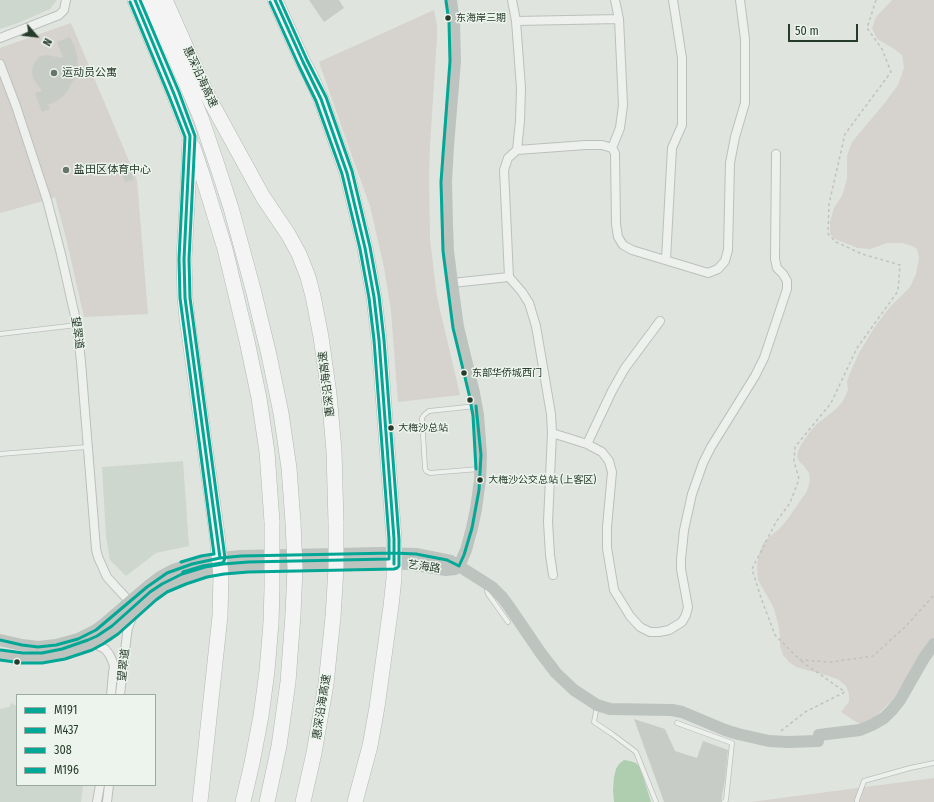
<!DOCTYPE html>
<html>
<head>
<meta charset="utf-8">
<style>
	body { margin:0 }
	#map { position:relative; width:934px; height:802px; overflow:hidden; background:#dfe4df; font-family:"Fira Sans Condensed",sans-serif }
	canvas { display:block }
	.legend { position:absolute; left:16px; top:694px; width:140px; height:92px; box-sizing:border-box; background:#ecf4ed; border:1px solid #9daa9f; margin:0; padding:5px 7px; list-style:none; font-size:12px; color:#273b2a }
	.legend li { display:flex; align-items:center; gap:8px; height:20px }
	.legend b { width:20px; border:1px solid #9daa9f }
	.north { position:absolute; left:16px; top:16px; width:40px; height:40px; -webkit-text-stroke:3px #ecf4ed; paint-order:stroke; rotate:118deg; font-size:11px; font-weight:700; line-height:16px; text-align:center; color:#273b2a }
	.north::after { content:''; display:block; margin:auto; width:14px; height:18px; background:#273b2a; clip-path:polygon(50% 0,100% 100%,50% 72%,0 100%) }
	.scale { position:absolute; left:788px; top:24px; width:70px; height:18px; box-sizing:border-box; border:2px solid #273b2a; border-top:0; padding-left:5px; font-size:12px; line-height:14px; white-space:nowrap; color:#273b2a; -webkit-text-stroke:3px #ecf4ed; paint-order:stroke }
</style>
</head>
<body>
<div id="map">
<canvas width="934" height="802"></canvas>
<ul class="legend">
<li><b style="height:5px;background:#03a796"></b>M191</li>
<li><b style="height:5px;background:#03a796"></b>M437</li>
<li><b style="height:5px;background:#03a796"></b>308</li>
<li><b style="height:5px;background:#03a796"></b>M196</li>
</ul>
<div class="north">N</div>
<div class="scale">50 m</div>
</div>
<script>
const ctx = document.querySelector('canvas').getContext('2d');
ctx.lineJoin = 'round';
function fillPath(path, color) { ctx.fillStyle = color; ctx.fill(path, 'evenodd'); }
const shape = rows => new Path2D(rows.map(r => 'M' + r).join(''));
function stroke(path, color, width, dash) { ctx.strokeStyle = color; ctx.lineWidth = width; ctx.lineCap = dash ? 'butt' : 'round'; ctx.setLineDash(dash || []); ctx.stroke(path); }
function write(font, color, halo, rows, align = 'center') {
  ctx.font = font + ' "Fira Sans Condensed","Noto Sans SC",sans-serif'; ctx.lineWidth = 3; ctx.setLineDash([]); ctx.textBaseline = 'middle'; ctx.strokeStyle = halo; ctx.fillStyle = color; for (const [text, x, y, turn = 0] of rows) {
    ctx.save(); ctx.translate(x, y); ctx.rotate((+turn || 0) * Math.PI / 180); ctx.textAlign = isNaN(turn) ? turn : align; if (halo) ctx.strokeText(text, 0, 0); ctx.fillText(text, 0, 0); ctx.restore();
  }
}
fillPath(shape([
	[0,0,57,0,50,9,18,23,0,29],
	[183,461,189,546,156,553,126,576,110,560,106,537,102,467],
	[11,703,17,706,17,785,83,785,81,802,0,802,0,709,9,707]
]), '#cdd7ce');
fillPath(shape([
	[892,0,934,0,934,637,929,643,892,700,877,715,861,725,841,712,849,702,849,694,846,686,839,680,829,676,796,667,789,662,783,655,780,646,780,636,778,623,773,606,758,580,757,567,759,554,764,542,779,529,787,520,807,491,810,481,809,473,805,467,799,461,797,457,798,451,801,445,809,433,818,423,836,409,843,401,848,390,847,382,850,373,859,353,874,328,890,307,910,287,916,274,919,258,917,249,912,246,903,243,887,243,879,246,870,249,858,248,835,239,830,234,830,222,834,208,842,196,847,179,847,156,852,142,883,105,898,85,904,68,902,55,893,48,877,39,872,28,876,17],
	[434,10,437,25,437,37,430,145,429,177,430,239,437,297,460,395,398,402,391,311,384,267,370,206,353,159,319,62],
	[71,23,137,180,148,314,84,317,66,238,55,197,47,200,0,213,0,48],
	[934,778,934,802,751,802]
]), '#d6d2cd');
fillPath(shape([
	[624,760,630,761,636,763,640,767,651,802,614,802,613,790,614,777,616,769,619,764]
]), '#aeceaf');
fillPath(shape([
	[309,0,339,0,344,8,324,22],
	[70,37,73,44,74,44,78,61,77,69,75,77,68,90,63,96,56,101,48,105,50,109,42,112,35,93,42,91,33,78,32,72,33,65,39,57,45,55,63,58,57,42],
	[129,168,134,180,125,182,121,172],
	[634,719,665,729,675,751,697,758,703,741,728,750,725,779,721,802,664,802]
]), '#c7ccc7');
const lane = shape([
	[0,334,77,325],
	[476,406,429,411,424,415,422,418,425,468,426,471,430,473,479,469],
	[0,454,87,447],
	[486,587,488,594,491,598,508,622],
	[597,706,594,722,612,734,636,752,656,802],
	[677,723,732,743,726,800,724,802],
	[857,802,857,800,864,781,910,768,934,763]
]);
const street = shape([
	[512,0,516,21,521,88,520,121,517,150],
	[516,21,619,19],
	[0,38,59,15,64,10,66,0],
	[0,64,16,106,47,200,61,254,77,325,81,362,93,511,96,549,98,557,107,577,116,587,130,602],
	[612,148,620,128,623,105,619,19,615,0],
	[666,259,672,148,682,125,682,58,673,0],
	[509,277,522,292,529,303,536,326,551,414,552,433,548,522,550,555,553,575],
	[452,283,509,277,504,170,508,158,517,150,586,145,602,145,612,148,615,153,616,224,618,237,623,245,632,250,708,273,718,269,725,261,728,250,730,163,735,137,745,103,745,39,740,0],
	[552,433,587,444,602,452,609,461,612,472,607,527,607,548,614,590,630,616,640,627,650,632,659,632,669,630,682,622,686,615,688,607,681,569,681,559,684,530,692,494,703,463,711,447,755,376,764,358,787,289,787,281,783,274,777,268,775,259,776,154],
	[587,444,612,391,625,368,660,321],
	[91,645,97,645,105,649,109,654,112,660,114,666,113,673,111,695],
	[120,695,127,634,128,628,133,615],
	[97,802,100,785],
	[107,802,109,785]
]);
const highway = shape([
	[135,0,174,94,190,136,189,168,184,259,185,298,187,318,217,534,221,576,220,616,200,802],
	[151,0,201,118,216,162,231,208,253,289,269,355,281,413,289,468,293,522],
	[165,0,204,88,212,104,263,197,288,234,299,254,308,277,313,296,321,337,329,394,334,451,336,523],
	[275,0,303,62,310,75,321,99,347,173,365,248,374,297,379,340,394,539,394,578,391,606,377,707,370,746,355,802],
	[193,147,202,174,225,249,247,341,259,398,267,452,272,522],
	[243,802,252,763,261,716,267,671,271,623],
	[267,802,279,746,288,682,293,615],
	[303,802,314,753,326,684,333,617]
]);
stroke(lane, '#bbc0bc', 5.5);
stroke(street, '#bbc0bc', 10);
stroke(highway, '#b1b9b2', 16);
stroke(shape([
	[876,0,867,28,882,49,891,72,845,134,829,204,828,234,836,242,862,254,900,265,898,291,857,348,831,403,795,447,794,461,799,479,790,503,776,522,752,569,761,598,775,635,800,660,831,662,873,656,906,626,934,595],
	[781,731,805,712,845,692,801,661]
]), '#bec3bf', 1.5, [3, 3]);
stroke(lane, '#eef0ee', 4);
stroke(street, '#eef0ee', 8);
stroke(shape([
	[451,0,454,22,455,61,448,146,446,182,447,224,448,251,452,283,458,327,474,393,478,415,481,455,480,480,476,509,472,528,466,550,459,566],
	[0,640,22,645,38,647,56,645,78,639,96,630,104,624,147,587,160,577,173,570,202,561,220,558,241,556,382,553,416,554,451,561,492,587,502,597,508,605,540,652,556,673,574,690,597,705,610,709,672,710,682,712,725,730,738,734,769,741,787,742,818,741,819,735,860,730,872,725,884,718,892,710,900,700,924,658,934,644],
	[0,655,23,658,42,658,63,654,82,648,100,640,108,636,123,623,153,596,165,588,184,579,215,570,248,567,375,563,409,564,446,570,455,569,459,566]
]), '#bdc3be', 12);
stroke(highway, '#f3f4f3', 15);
const highwayBridge = shape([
	[293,522,295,568,293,615],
	[333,617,336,568,336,523],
	[271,623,272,588,272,522]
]);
stroke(highwayBridge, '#b1b9b2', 16, []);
stroke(highwayBridge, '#f3f4f3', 15);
stroke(shape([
	[135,0,174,94,190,136,184,259,185,298,220,558],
	[275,0,303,62,321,99,347,173,365,248,374,297,379,340,394,539,394,564],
	[459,566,464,555,472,528,479,490,481,455,476,406],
	[0,640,22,645,38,647,56,645,78,639,96,630,147,587,167,573,192,564,220,558,241,556,394,553,416,554,447,560,459,566]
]), '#03a796', 3);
stroke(shape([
	[130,2,169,96,185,137,179,259,180,298,214,554,201,556,181,562],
	[0,660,22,663,42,663,65,659,92,650,103,644,118,634,156,600,167,592,186,584,207,577,224,574,248,572,394,569,397,568,399,566,399,539,384,340,379,296,370,247,352,171,326,97,307,60,280,0]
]), '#03a796', 3);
stroke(shape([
	[140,0,179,92,195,136,189,259,190,298,225,558,224,561,222,563,203,566,183,572],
	[1,650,23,653,42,653,62,649,88,640,97,636,112,626,150,592,162,584,182,574,205,567,223,564,248,562,389,559,389,539,374,340,369,298,360,249,342,174,316,101,298,64,270,2]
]), '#03a796', 3);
stroke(shape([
	[446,1,449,22,450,61,441,182,443,251,453,328,469,394,473,416,476,469]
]), '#03a796', 3);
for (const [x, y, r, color] of [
	[448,18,3.5,"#273b2a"],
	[54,73,4,"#677669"],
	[66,170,4,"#677669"],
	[464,373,3.5,"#273b2a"],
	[470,400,3.5,"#273b2a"],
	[391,428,3.5,"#273b2a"],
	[480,480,3.5,"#273b2a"],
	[17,662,3.5,"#273b2a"]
]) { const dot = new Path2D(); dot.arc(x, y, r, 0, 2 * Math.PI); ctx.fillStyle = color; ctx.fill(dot); stroke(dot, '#ecf4ed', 1.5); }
write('10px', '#273b2a', '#ecf4ed', [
	["东海岸三期",456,18],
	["东部华侨城西门",472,373],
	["大梅沙总站",398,428],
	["大梅沙公交总站 (上客区)",488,480]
], 'left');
write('11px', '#273b2a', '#ecf4ed', [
	["运动员公寓",62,73],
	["盐田区体育中心",74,170]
], 'left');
write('11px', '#273b2a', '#ecf4ed', [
	["惠深沿海高速",200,77,65],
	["望翠道",77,333,82],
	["惠深沿海高速",327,384,-97],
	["艺海路",424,567,8],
	["望翠道",124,665,-84],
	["惠深沿海高速",322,707,-81]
]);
</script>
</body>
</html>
